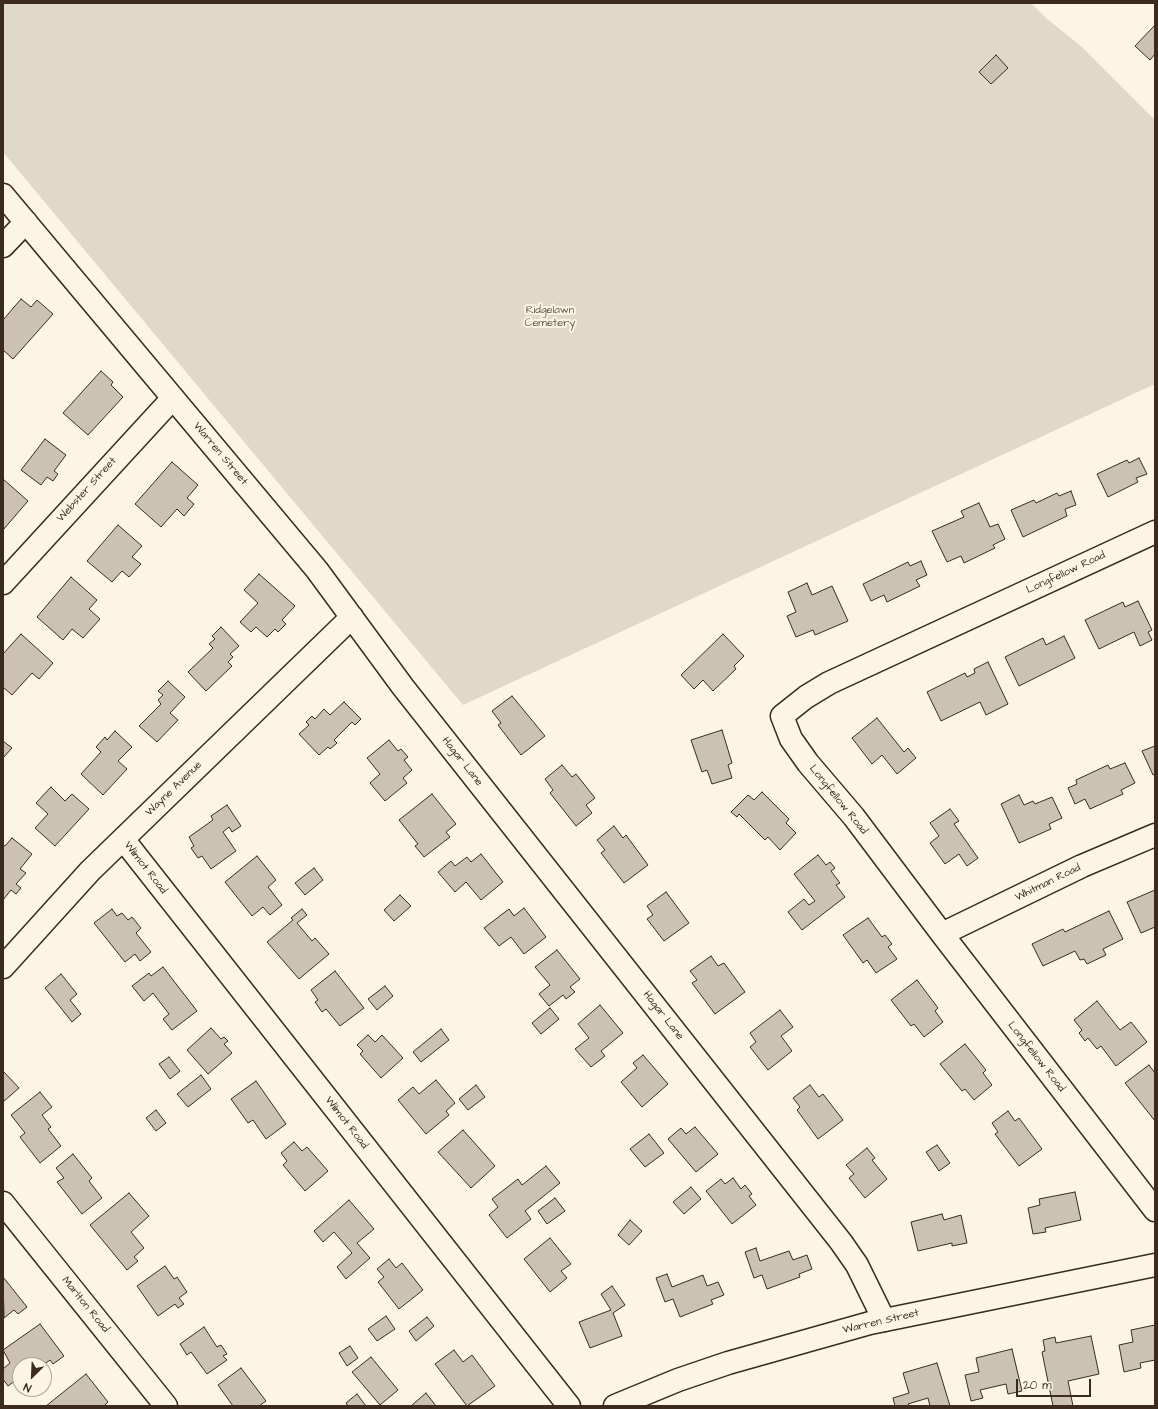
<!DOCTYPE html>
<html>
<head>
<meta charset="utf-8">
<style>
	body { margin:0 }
	#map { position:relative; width:1158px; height:1409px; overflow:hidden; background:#fcf5e5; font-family:"Architects Daughter",sans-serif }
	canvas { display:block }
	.frame { position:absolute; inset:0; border:4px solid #3b2a1e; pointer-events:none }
	.north { position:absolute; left:12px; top:1357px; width:40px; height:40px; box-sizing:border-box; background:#fcf5e5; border:1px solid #afa495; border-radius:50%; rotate:204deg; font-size:11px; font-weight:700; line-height:16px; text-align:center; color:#3b2a1e }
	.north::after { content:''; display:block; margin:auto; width:14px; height:18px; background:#3b2a1e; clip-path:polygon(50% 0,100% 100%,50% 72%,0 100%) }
	.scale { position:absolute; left:1016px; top:1379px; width:75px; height:18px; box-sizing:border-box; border:2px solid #3b2a1e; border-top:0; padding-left:5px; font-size:12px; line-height:14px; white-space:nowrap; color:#3b2a1e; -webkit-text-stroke:3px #fcf5e5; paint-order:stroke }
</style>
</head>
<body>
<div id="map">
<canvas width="1158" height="1409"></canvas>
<div class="frame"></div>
<div class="north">N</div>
<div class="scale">20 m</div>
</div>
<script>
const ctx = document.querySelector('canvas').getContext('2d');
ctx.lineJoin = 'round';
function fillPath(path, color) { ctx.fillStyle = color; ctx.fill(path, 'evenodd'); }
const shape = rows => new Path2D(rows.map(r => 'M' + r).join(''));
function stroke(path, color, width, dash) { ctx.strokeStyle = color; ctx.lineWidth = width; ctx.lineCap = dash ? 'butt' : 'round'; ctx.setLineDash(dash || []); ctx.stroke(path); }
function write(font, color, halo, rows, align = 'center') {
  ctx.font = font + ' "Architects Daughter",sans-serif'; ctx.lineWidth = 4; ctx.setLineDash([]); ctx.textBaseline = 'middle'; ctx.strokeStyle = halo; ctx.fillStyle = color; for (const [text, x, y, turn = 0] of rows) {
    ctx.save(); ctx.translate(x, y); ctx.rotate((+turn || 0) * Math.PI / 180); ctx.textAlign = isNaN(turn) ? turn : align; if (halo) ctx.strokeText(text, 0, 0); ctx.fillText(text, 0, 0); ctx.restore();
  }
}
fillPath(shape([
	[3,3,1031,3,1046,18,1082,47,1155,120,1155,384,463,705,3,152]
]), '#e0d8c8');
const building = shape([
	[1155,25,1155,54,1150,60,1135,46,1155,25],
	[996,55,1008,68,991,84,979,72,996,55],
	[21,299,31,307,37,300,53,314,13,359,3,350,3,320,21,299],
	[101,371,113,382,111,385,123,397,88,435,63,413,101,371],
	[45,439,66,455,54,471,58,474,53,481,47,477,41,485,21,470,45,439],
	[1139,458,1147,474,1136,478,1138,482,1108,497,1097,474,1127,460,1129,463,1139,458],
	[172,462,198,485,187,498,194,504,184,516,177,509,161,527,135,504,172,462],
	[3,479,28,501,3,530,3,479],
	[1071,491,1076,505,1065,509,1067,516,1023,537,1011,510,1034,500,1036,503,1057,493,1059,496,1071,491],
	[979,503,990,527,998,524,1005,539,993,545,995,548,964,563,961,556,947,562,932,531,964,517,961,511,979,503],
	[118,525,142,546,132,557,141,564,129,577,122,571,112,582,87,561,118,525],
	[921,561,927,575,916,580,920,586,887,602,884,595,871,601,863,584,908,562,910,566,921,561],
	[259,574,295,606,282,620,286,624,278,632,275,629,267,637,256,627,251,632,240,622,258,603,244,590,259,574],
	[71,577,97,600,89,609,100,619,83,638,72,629,63,640,37,617,71,577],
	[807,583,812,595,832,586,848,621,815,635,813,630,796,637,787,616,796,612,788,592,807,583],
	[1138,601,1152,630,1148,632,1152,640,1140,646,1134,632,1099,649,1085,620,1123,602,1125,607,1138,601],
	[221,627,239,646,230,654,233,657,228,662,232,666,206,691,188,672,213,648,209,644,215,639,212,636,221,627],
	[21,634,53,663,39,679,32,673,12,695,3,687,3,654,21,634],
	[723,634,744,656,734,666,736,669,713,691,703,680,694,689,681,675,723,634],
	[1064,636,1075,658,1019,686,1005,657,1043,638,1046,645,1064,636],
	[988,662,1008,704,986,715,980,702,941,721,927,692,965,673,967,677,975,673,974,669,988,662],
	[168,681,185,697,170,713,178,720,157,742,139,726,161,704,158,700,163,695,158,691,168,681],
	[512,696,545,736,521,755,498,725,501,723,492,711,512,696],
	[344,702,361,719,355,725,352,722,334,740,337,743,330,749,328,747,319,755,299,734,309,725,306,722,312,716,315,719,324,709,330,715,344,702],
	[877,718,904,752,908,748,916,758,897,774,882,755,872,764,852,738,877,718],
	[722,730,732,763,728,765,732,778,712,784,707,770,702,772,691,740,722,730],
	[115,731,132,747,118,761,127,769,103,795,81,774,101,752,96,747,105,737,107,740,115,731],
	[389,740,398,751,401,749,408,757,404,760,412,770,403,778,407,783,385,801,370,783,380,774,367,758,389,740],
	[3,741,12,748,3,758,3,741],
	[1155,746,1155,774,1153,775,1142,751,1155,746],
	[1125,763,1135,783,1121,790,1123,794,1090,809,1085,799,1075,804,1068,788,1077,784,1076,780,1108,765,1110,769,1125,763],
	[562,765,572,777,576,774,595,798,586,805,592,813,576,826,550,793,553,790,545,779,562,765],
	[51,787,65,801,72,794,89,809,55,846,35,828,48,814,36,803,51,787],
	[762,792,789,819,786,823,796,833,780,850,768,837,765,840,739,814,737,817,731,812,748,795,754,800,762,792],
	[432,794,456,824,446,832,450,837,424,857,415,846,418,844,399,820,432,794],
	[1019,795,1024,805,1033,801,1035,804,1052,797,1062,818,1049,824,1051,829,1019,843,1001,804,1019,795],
	[227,805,241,826,232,832,229,827,223,832,236,851,211,869,202,856,198,858,191,848,194,846,189,837,213,820,211,816,227,805],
	[950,809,959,821,954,824,978,858,967,866,959,854,945,864,930,843,939,836,930,823,950,809],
	[614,826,623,838,626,835,648,865,624,883,601,853,605,850,597,840,614,826],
	[12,838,32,854,20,869,26,873,16,884,21,888,16,894,11,890,3,900,3,845,5,846,12,838],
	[481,854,503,882,481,900,466,882,455,892,438,872,451,861,455,866,467,857,471,862,481,854],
	[818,855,826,865,830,862,835,868,831,871,840,883,836,885,845,897,802,930,788,912,804,899,809,905,815,901,794,874,818,855],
	[257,856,276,880,268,887,282,905,270,915,263,907,252,916,225,882,257,856],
	[314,868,323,880,305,895,295,883,314,868],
	[1155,890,1155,927,1141,933,1127,902,1155,890],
	[666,892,689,923,664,941,647,919,653,915,647,906,666,892],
	[400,895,411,906,394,921,384,910,400,895],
	[524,908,546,937,524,954,511,937,499,946,484,928,509,909,514,916,524,908],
	[112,909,117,916,122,913,128,920,132,917,141,928,136,933,151,952,140,961,135,954,125,962,94,923,112,909],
	[302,909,307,915,297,923,312,941,315,938,329,954,299,979,267,942,293,920,291,918,302,909],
	[1109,911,1123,939,1103,949,1106,955,1087,964,1084,959,1080,960,1075,951,1043,966,1032,944,1063,929,1065,932,1109,911],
	[868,918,882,937,885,935,892,944,888,947,897,959,876,973,867,960,863,963,843,935,868,918],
	[557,950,580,979,570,987,575,992,566,999,563,995,549,1006,539,994,550,985,535,967,557,950],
	[711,956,718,966,724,963,745,992,715,1014,692,983,697,980,690,971,711,956],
	[163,967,197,1011,172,1030,163,1019,169,1014,153,993,144,1001,132,986,149,973,151,976,163,967],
	[335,971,364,1008,340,1026,326,1009,322,1012,315,1002,318,1000,311,990,335,971],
	[61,974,77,994,70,1000,81,1014,72,1022,45,988,61,974],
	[917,980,938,1008,935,1011,943,1022,924,1037,914,1024,911,1026,891,1000,917,980],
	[385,986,393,996,377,1010,368,999,385,986],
	[1097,1001,1120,1030,1131,1022,1147,1042,1116,1066,1101,1046,1097,1049,1088,1038,1085,1041,1079,1033,1082,1030,1074,1020,1097,1001],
	[600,1005,623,1033,601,1051,605,1056,591,1067,575,1049,589,1038,578,1024,600,1005],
	[550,1008,559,1019,541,1034,532,1023,550,1008],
	[780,1010,793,1027,781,1036,792,1051,768,1070,750,1047,756,1042,750,1033,780,1010],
	[211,1028,221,1039,224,1037,228,1041,224,1044,232,1053,208,1074,187,1050,211,1028],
	[441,1029,449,1040,421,1062,413,1052,441,1029],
	[368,1035,375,1042,382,1035,403,1058,381,1078,360,1054,363,1051,357,1045,368,1035],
	[965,1044,986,1070,983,1073,992,1085,974,1100,965,1089,962,1091,940,1064,965,1044],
	[643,1055,668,1084,642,1107,621,1082,637,1068,633,1063,643,1055],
	[169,1057,180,1071,170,1079,159,1064,169,1057],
	[1149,1065,1155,1073,1155,1121,1125,1083,1149,1065],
	[3,1071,19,1088,3,1102,3,1071],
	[201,1075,211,1089,188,1107,177,1094,201,1075],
	[436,1080,455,1103,446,1111,449,1115,426,1134,398,1100,413,1087,419,1094,436,1080],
	[256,1081,286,1124,266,1139,253,1120,248,1123,231,1099,256,1081],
	[476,1085,485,1097,468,1110,459,1099,476,1085],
	[810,1085,819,1097,823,1094,843,1120,818,1139,797,1110,800,1107,793,1098,810,1085],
	[40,1092,52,1107,42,1115,51,1127,48,1129,61,1146,40,1163,20,1137,25,1133,11,1115,40,1092],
	[156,1110,166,1123,156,1131,146,1118,156,1110],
	[1008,1111,1015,1121,1019,1118,1042,1149,1019,1166,995,1134,998,1132,992,1123,1008,1111],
	[695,1127,718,1154,696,1172,668,1139,681,1128,686,1134,695,1127],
	[463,1130,495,1166,471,1188,438,1152,463,1130],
	[649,1134,664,1153,645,1167,630,1149,649,1134],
	[294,1142,302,1151,307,1147,328,1171,305,1191,283,1165,287,1161,281,1153,294,1142],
	[937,1145,950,1163,939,1171,926,1152,937,1145],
	[867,1148,875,1158,872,1160,887,1179,865,1198,849,1178,854,1174,846,1165,867,1148],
	[73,1154,92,1178,89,1181,102,1198,82,1214,57,1182,64,1178,56,1168,73,1154],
	[546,1166,560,1183,525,1211,531,1219,507,1238,489,1215,498,1207,492,1199,518,1179,522,1185,546,1166],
	[733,1178,741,1189,745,1185,752,1194,749,1196,756,1205,732,1224,706,1191,721,1179,725,1184,733,1178],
	[691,1187,701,1199,684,1214,673,1202,691,1187],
	[1075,1192,1081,1220,1045,1228,1046,1232,1033,1234,1028,1208,1040,1205,1039,1199,1075,1192],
	[129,1193,149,1216,131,1232,144,1248,134,1257,138,1261,127,1270,90,1225,129,1193],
	[555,1198,565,1211,547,1224,538,1211,555,1198],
	[349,1200,374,1229,357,1243,370,1258,346,1279,337,1267,352,1253,334,1232,323,1242,314,1231,349,1200],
	[942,1214,944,1220,961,1215,967,1243,952,1246,952,1243,918,1251,911,1222,942,1214],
	[630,1220,642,1231,629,1245,618,1235,630,1220],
	[550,1238,571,1264,561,1271,567,1278,550,1292,524,1259,550,1238],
	[756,1248,760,1261,789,1251,793,1260,807,1255,812,1269,799,1274,800,1277,767,1289,762,1275,754,1278,745,1252,756,1248],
	[389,1259,396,1268,402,1263,423,1290,399,1309,378,1282,384,1277,377,1269,389,1259],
	[165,1266,174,1279,177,1277,187,1292,179,1298,184,1304,178,1308,175,1304,158,1316,137,1286,165,1266],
	[667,1274,672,1287,703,1275,707,1286,718,1282,724,1295,711,1300,713,1304,680,1317,673,1299,665,1302,656,1278,667,1274],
	[3,1277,27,1307,18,1314,14,1310,4,1318,3,1277],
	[612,1286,625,1305,613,1313,622,1336,590,1348,579,1322,611,1310,601,1294,612,1286],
	[386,1316,395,1329,377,1341,368,1329,386,1316],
	[427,1317,434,1326,416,1341,409,1331,427,1317],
	[40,1324,64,1356,53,1364,50,1360,43,1365,39,1362,36,1365,20,1365,20,1377,8,1386,3,1379,3,1369,10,1363,3,1350,40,1324],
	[1155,1325,1155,1360,1140,1363,1141,1368,1124,1372,1119,1345,1133,1342,1131,1330,1155,1325],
	[204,1327,217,1347,221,1345,227,1354,223,1356,227,1360,207,1374,191,1352,187,1355,180,1344,204,1327],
	[1091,1336,1099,1374,1068,1381,1073,1406,1053,1406,1042,1352,1045,1351,1043,1340,1055,1337,1056,1343,1091,1336],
	[350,1346,358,1358,347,1366,339,1353,350,1346],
	[1012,1349,1022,1391,1008,1394,1006,1384,980,1390,983,1398,971,1401,965,1375,979,1372,976,1358,1012,1349],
	[454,1350,463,1362,472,1355,495,1386,467,1406,435,1364,454,1350],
	[371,1357,398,1390,380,1405,352,1372,371,1357],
	[937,1363,950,1406,930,1406,928,1398,908,1404,909,1406,895,1406,893,1398,909,1393,903,1373,937,1363],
	[241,1368,266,1401,259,1406,233,1406,218,1385,241,1368],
	[86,1374,108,1402,104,1406,46,1406,86,1374],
	[426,1393,436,1406,411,1406,426,1393],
	[357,1394,366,1406,348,1406,346,1403,357,1394]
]);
fillPath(building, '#ccc2b3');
stroke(building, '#3b2a1e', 1);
const minor = shape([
	[3,195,317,570,403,687,841,1242,857,1265,884,1320],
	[3,246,26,222],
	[1155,532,829,683,806,697,782,716,791,739,808,763,854,817,942,934,1155,1210],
	[3,583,173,398],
	[123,839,569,1406],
	[942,934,1082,866,1155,835],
	[3,967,90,871,352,617],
	[3,1203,166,1406]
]);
const major = shape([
	[615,1406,678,1380,728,1363,870,1323,1155,1265]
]);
stroke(minor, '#3b2a1e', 25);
stroke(major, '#3b2a1e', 25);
stroke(minor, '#fcf5e5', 22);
stroke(major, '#fcf5e5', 22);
write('11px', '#645648', '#fcf5e5', [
	["Ridgelawn",550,311],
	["Cemetery",550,324]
]);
write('11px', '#3b2a1e', '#fcf5e5', [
	["Warren Street",220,454,50],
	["Webster Street",87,490,-48],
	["Longfellow Road",1066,573,-25],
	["Hagar Lane",462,762,52],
	["Wayne Avenue",174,789,-44],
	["Longfellow Road",838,800,51],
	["Wilmot Road",145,868,52],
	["Whitman Road",1048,883,-26],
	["Hagar Lane",663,1016,52],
	["Longfellow Road",1036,1057,52],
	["Wilmot Road",346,1123,52],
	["Marlton Road",85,1305,51],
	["Warren Street",881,1322,-13]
]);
</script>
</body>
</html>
